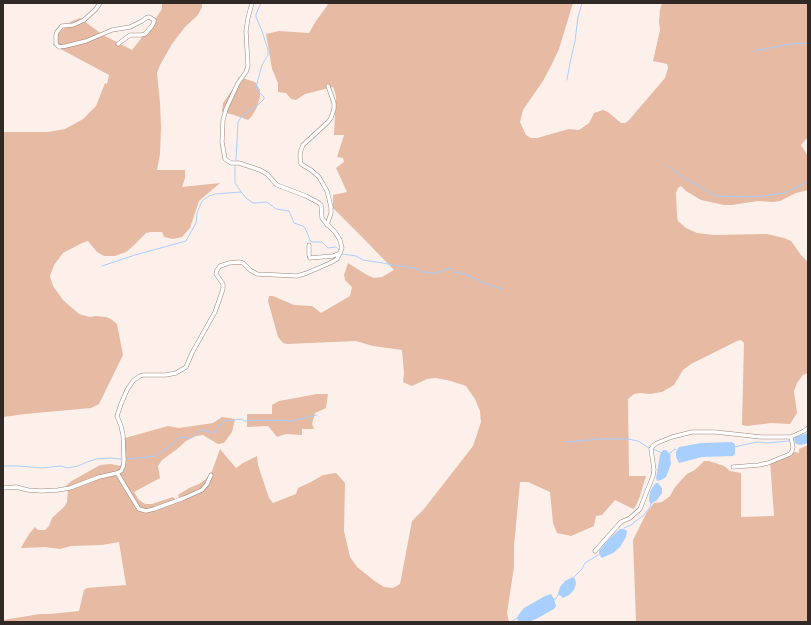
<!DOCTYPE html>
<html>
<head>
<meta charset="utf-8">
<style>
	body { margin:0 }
	#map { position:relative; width:811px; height:625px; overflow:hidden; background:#fdf0ea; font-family:"Roboto Condensed",sans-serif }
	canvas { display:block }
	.frame { position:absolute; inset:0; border:4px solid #312926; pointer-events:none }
</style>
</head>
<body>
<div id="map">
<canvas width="811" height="625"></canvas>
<div class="frame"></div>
</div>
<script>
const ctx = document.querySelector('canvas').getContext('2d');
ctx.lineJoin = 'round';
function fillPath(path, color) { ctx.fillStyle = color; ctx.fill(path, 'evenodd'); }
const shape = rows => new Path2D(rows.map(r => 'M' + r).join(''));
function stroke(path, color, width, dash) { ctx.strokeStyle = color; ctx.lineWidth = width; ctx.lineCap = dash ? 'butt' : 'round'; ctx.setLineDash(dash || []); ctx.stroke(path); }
fillPath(shape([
	[162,3,202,3,202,7,198,15,185,27,172,44,160,65,157,73,160,103,161,127,160,154,157,170,185,170,185,178,182,187,220,183,199,201,190,228,182,237,173,239,164,237,162,232,151,232,146,233,133,246,126,252,115,256,104,256,97,252,88,241,82,243,63,253,54,265,50,276,53,286,63,300,79,314,90,317,96,316,106,317,111,319,117,324,123,355,99,404,91,408,25,414,3,417,3,132,48,132,65,129,83,119,96,106,105,83,107,84,109,75,53,45,56,36,70,22,80,18,103,35,132,50,150,27,162,9],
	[329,3,573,3,559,49,552,64,543,81,523,110,520,122,526,135,531,138,537,138,569,129,579,130,589,123,594,113,603,110,608,112,621,123,625,123,629,120,665,78,668,68,667,64,653,61,660,30,659,22,660,10,662,3,808,3,808,137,801,145,808,156,808,190,796,193,780,201,773,202,758,201,732,205,724,205,701,200,686,191,681,186,678,188,676,193,677,216,678,221,686,228,697,233,714,235,767,234,784,238,791,241,801,255,808,262,808,373,803,375,797,383,794,391,797,413,790,424,771,423,747,426,742,425,744,343,741,340,737,341,691,364,683,370,674,385,662,392,650,394,640,393,634,394,628,399,629,476,646,476,640,496,636,506,633,509,615,500,602,515,596,516,594,526,571,536,557,533,553,523,550,492,528,482,520,482,514,546,514,567,507,613,509,622,3,622,3,620,40,614,50,614,79,611,84,590,87,588,126,585,119,542,102,545,71,546,60,549,45,547,21,548,29,534,35,527,38,530,45,530,49,526,52,518,65,506,67,502,68,490,65,487,70,482,100,465,111,464,120,466,125,456,125,438,157,429,168,426,179,428,213,423,222,417,235,419,232,432,224,443,218,444,203,435,196,436,186,441,176,450,162,460,158,466,160,478,134,492,139,500,145,504,152,504,173,497,176,500,179,498,178,495,189,488,199,484,205,480,209,475,212,471,220,449,236,468,243,463,257,456,258,465,269,498,273,503,296,494,298,488,311,482,323,475,336,473,345,483,344,531,350,557,357,567,376,582,384,587,393,588,400,584,412,521,424,509,473,446,481,422,480,411,475,399,466,386,451,381,436,378,427,379,412,386,407,384,403,382,404,373,402,350,373,346,356,341,287,344,283,343,278,337,268,301,269,296,273,296,294,305,312,306,321,313,350,296,352,287,345,280,344,275,348,263,367,275,374,278,382,277,394,270,364,239,333,208,333,195,347,192,336,168,344,162,343,158,337,157,344,135,334,135,336,97,334,89,333,87,305,94,296,100,291,99,286,93,278,92,278,83,272,69,266,34,279,31,309,33,316,21],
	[239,77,255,82,260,90,260,97,257,107,252,116,248,120,234,115,222,112,223,103,233,89],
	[317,394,328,394,326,408,315,413,312,424,314,429,302,429,302,435,286,434,277,437,268,426,247,427,247,414,272,414,272,405,279,401],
	[808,445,808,622,636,622,633,540,647,512,654,503,662,502,670,496,675,487,687,474,695,470,704,461,709,461,724,466,730,471,741,473,741,517,774,516,770,461,778,459,795,452,799,453,799,449]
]), '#e6baa3');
fillPath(shape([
	[808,433,808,443,801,445,796,444,794,440,795,437],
	[732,442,735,444,735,454,733,456,702,457,679,463,676,457,676,452,679,447,701,443],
	[663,450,666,450,669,453,670,456,671,464,666,477,661,480,657,481,656,478,660,455],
	[656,483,658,483,662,488,662,493,657,500,651,504,649,501,650,492,652,488],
	[620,529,624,529,627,531,626,537,620,547,613,553,602,558,601,557,599,554,599,551,609,539],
	[573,577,575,579,576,584,574,590,569,595,563,598,558,594,560,587,565,581],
	[551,594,554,599,556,606,554,609,536,619,529,622,519,622,517,618,519,614,524,608,545,596]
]), '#a8cffe');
stroke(shape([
	[753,51,791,44,808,43],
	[567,80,570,63,575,41,578,17,582,3],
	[236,160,238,122,242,116,259,104,264,99,264,97,258,91,256,87,262,65,268,55,268,50,262,31,256,17,256,14,261,3],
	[667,165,683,177,714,195,720,196,752,197,771,195,784,193,808,182],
	[235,166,235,183,242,193,246,198,253,203,256,203,267,202,276,209,289,211,294,223,303,226,305,228,311,242,322,242,328,248,336,247,339,250],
	[342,254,356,256,363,260,383,263,398,266,401,266,415,268,423,272,436,273,450,268,454,272,467,275,488,285,502,289],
	[102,266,135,255,186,241,196,223,197,213,202,201,209,196,215,194,241,192],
	[566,442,600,439,628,439,638,441,649,448],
	[734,447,757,442,767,443,789,441],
	[653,449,662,453],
	[670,457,670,453,675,449,676,450],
	[128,459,148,457,155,456,167,448,179,438,181,437,187,438,191,438,199,431,203,430,208,432,215,432,220,425,225,421,242,419,244,421,268,420,293,421,317,415],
	[3,466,19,466,42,468,61,466,67,468,78,466,87,462,96,459,110,458,121,459],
	[624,528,633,524,634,522,636,521,644,515,650,507,651,503],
	[573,578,582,569,585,563,598,555],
	[553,599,556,599,559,593],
	[511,622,517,618]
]), '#a8cffe', 1);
const minor = shape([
	[100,3,96,9,84,20,73,25,62,26,57,32,56,35,56,44,59,47,66,46,86,41,112,30,130,27,142,21,146,18,149,17,154,20,154,22,152,26,145,34,141,35,130,35,118,44],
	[327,225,331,213,331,207,327,191,319,177,311,170,301,164,300,156,301,150,303,145,328,122,331,118,334,109,334,103,328,86],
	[309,245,309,255,310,258,333,256,340,253],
	[733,467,759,465,768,463,790,454,792,451,793,447,791,437,804,431,808,428],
	[117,473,137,506,139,509,146,511,154,509,184,498,202,490,207,484,211,475],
	[3,488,16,487,28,490,41,491,58,490,70,488,99,477,117,473,121,471,123,467,124,461,123,435,121,426,117,416,121,404,127,390,133,381,140,376,143,375,166,375,176,373,186,367,192,353,215,312,222,292,223,288,223,284,216,274,217,270,220,266,229,263,239,262,243,263,250,270,257,274,297,276,307,273,330,263,337,259,340,253,342,248,340,240,335,232,324,221,322,218,321,205,319,203,306,196,277,185,267,174,260,170,239,163,231,163,225,159,222,142,223,120,226,109,238,83,246,72,248,66,246,31,248,18,252,3],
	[595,551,621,522,630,518,640,509,653,476,654,470,651,449,653,446,657,443,672,437,692,432,715,432,761,437,791,437]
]);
stroke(minor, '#98867d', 4.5);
stroke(minor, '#fff', 3.5);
</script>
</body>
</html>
